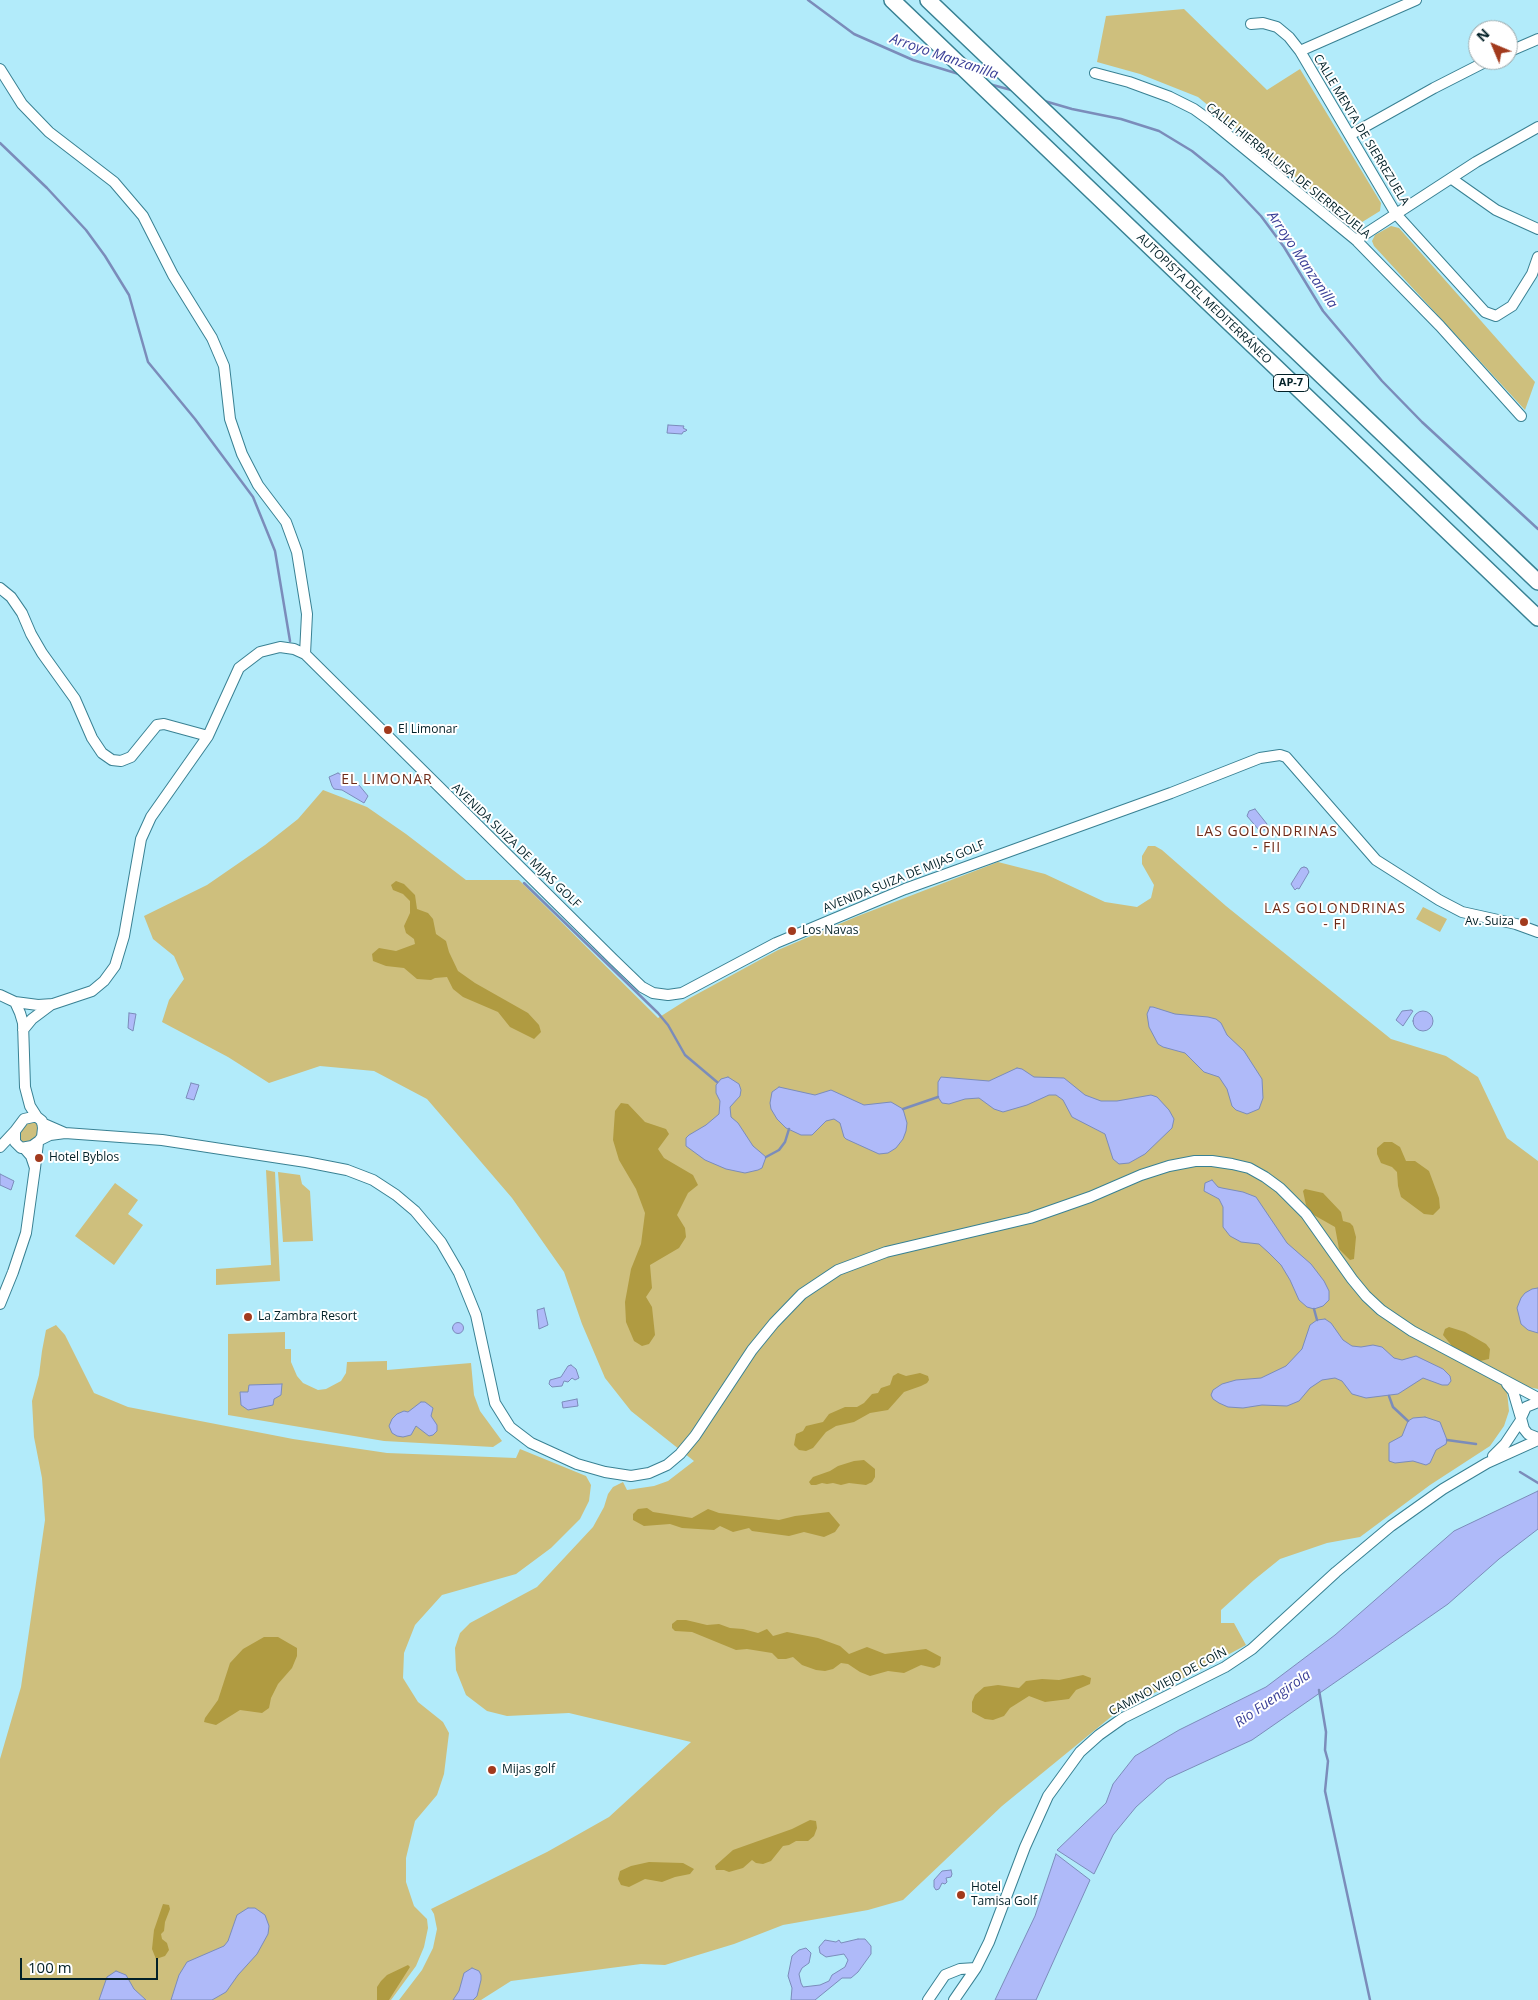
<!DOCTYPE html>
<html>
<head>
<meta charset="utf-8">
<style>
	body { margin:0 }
	#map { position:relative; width:1538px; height:2000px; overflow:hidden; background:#b2ebfa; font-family:"Open Sans",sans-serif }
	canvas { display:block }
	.north { position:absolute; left:1468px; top:20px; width:50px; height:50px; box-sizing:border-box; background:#fff; border:1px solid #9aa6a9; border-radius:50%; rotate:315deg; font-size:14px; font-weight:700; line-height:20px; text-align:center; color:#022027 }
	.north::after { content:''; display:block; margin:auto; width:18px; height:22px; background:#a23a1d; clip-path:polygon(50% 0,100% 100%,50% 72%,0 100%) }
	.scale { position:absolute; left:20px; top:1958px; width:138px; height:22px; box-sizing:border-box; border:2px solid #022027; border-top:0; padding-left:6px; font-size:15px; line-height:18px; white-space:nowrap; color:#022027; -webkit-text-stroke:4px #fff; paint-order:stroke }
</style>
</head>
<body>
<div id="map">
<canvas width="1538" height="2000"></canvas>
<div class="north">N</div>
<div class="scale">100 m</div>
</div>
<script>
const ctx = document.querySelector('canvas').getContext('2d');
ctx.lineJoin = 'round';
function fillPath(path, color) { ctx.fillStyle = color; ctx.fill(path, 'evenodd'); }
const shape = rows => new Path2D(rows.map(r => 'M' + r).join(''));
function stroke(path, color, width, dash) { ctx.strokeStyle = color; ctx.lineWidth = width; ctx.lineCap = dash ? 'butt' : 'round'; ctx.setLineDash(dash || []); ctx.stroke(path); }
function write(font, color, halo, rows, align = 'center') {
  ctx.font = font + ' "Open Sans",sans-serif'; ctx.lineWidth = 4; ctx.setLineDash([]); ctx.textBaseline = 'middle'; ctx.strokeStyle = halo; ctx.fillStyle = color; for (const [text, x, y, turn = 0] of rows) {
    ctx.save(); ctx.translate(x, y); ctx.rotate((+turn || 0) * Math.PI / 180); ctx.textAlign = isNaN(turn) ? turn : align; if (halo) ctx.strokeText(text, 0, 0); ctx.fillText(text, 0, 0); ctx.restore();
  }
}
fillPath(shape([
	[1184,9,1267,90,1300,69,1381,203,1380,211,1359,224,1355,224,1350,222,1198,97,1140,74,1097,62,1106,16],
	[1391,226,1399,228,1535,382,1525,410,1374,246,1372,241,1375,235],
	[323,790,367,807,406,834,466,880,519,880,658,1018,688,999,778,950,858,916,998,862,1045,874,1105,902,1137,907,1151,898,1154,885,1142,864,1142,856,1148,846,1155,846,1162,850,1226,906,1391,1039,1446,1056,1478,1077,1507,1138,1538,1161,1538,1389,1528,1387,1507,1391,1509,1411,1504,1426,1490,1446,1430,1485,1360,1537,1327,1543,1280,1559,1254,1580,1221,1610,1221,1623,1234,1623,1246,1645,1209,1665,1117,1712,1002,1806,903,1900,868,1910,783,1925,734,1944,665,1965,641,1964,511,1981,481,2000,399,2000,422,1970,433,1948,437,1929,434,1914,431,1909,547,1852,609,1817,691,1742,569,1713,507,1716,487,1711,466,1695,456,1670,455,1648,460,1633,470,1623,537,1587,593,1527,604,1507,608,1494,613,1487,623,1482,627,1490,654,1486,668,1481,694,1461,631,1411,605,1378,582,1324,564,1272,512,1198,427,1099,374,1071,320,1066,269,1083,228,1057,162,1022,169,1000,184,979,174,956,153,939,144,916,207,885,265,845,298,819],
	[1423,907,1447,919,1440,932,1416,919],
	[32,1121,39,1124,40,1130,35,1140,23,1144,19,1136,24,1126],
	[266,1170,275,1172,280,1281,216,1285,216,1269,271,1265],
	[278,1172,300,1175,302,1184,310,1191,313,1241,283,1242],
	[115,1183,138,1200,128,1214,143,1225,114,1265,75,1236],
	[56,1325,65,1335,94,1393,128,1407,293,1439,387,1453,516,1458,520,1449,586,1476,591,1485,589,1501,580,1519,551,1548,516,1574,442,1595,415,1625,404,1653,403,1678,418,1702,443,1722,449,1733,444,1774,437,1795,415,1821,406,1858,406,1882,414,1906,427,1919,428,1928,424,1947,416,1966,391,2000,0,2000,0,1759,21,1687,45,1520,42,1478,34,1437,32,1401,39,1375,42,1351,46,1330],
	[285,1332,285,1349,291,1349,291,1362,297,1376,303,1383,318,1390,326,1389,341,1381,346,1373,347,1362,387,1361,387,1370,471,1363,474,1395,480,1411,502,1441,493,1447,384,1441,228,1415,228,1334]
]), '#cebf7d');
fillPath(shape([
	[396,881,404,884,415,895,417,909,428,913,433,919,436,934,446,941,449,952,458,971,475,983,528,1013,539,1025,541,1032,534,1039,510,1027,498,1012,463,997,453,989,447,977,435,978,431,980,417,979,404,968,386,966,373,961,372,954,379,948,396,951,415,944,414,939,406,933,404,926,410,913,410,901,403,894,393,890,391,885],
	[621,1103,628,1104,645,1122,666,1129,669,1134,658,1149,664,1158,693,1175,698,1185,688,1193,677,1215,685,1228,686,1237,679,1248,650,1265,652,1288,646,1297,652,1307,655,1335,649,1344,642,1346,634,1341,626,1322,625,1302,631,1269,641,1244,645,1213,636,1189,619,1160,613,1140,615,1111],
	[1384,1142,1392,1142,1400,1147,1406,1161,1415,1161,1429,1171,1439,1198,1440,1208,1433,1215,1424,1214,1401,1197,1398,1186,1397,1172,1392,1167,1381,1163,1377,1154,1377,1148],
	[1305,1189,1323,1193,1341,1212,1343,1221,1350,1223,1353,1226,1356,1237,1354,1259,1350,1260,1339,1249,1335,1227,1312,1214,1306,1205,1303,1191],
	[1449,1327,1465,1332,1486,1344,1490,1349,1489,1359,1480,1361,1452,1346,1443,1335,1445,1329],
	[898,1373,906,1376,920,1373,928,1376,929,1380,927,1383,921,1386,904,1392,888,1410,870,1413,854,1422,836,1426,826,1432,813,1448,806,1451,799,1450,794,1445,796,1434,803,1431,806,1426,823,1422,829,1414,845,1407,857,1407,864,1403,872,1394,878,1393,881,1388,890,1385,893,1376],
	[864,1460,875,1469,875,1477,872,1482,866,1485,849,1483,841,1485,833,1483,827,1484,822,1483,816,1485,811,1485,809,1482,813,1477,830,1471,838,1466,854,1461],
	[647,1508,653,1512,692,1518,708,1509,719,1513,779,1520,795,1516,829,1512,840,1525,835,1532,824,1537,804,1532,789,1536,752,1531,749,1528,733,1532,720,1526,714,1530,682,1528,670,1524,644,1526,633,1520,633,1514,638,1509],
	[677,1620,686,1620,707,1625,719,1624,730,1628,743,1629,758,1633,767,1629,773,1636,787,1632,818,1638,840,1646,849,1654,867,1647,885,1654,926,1649,941,1657,940,1665,934,1668,921,1665,904,1673,888,1671,870,1676,860,1672,848,1664,841,1663,833,1669,825,1671,816,1670,802,1665,793,1657,786,1659,778,1659,772,1653,747,1649,736,1650,692,1632,675,1631,672,1628,672,1624],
	[264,1637,278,1637,297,1648,297,1656,292,1668,278,1684,271,1698,269,1708,262,1713,240,1710,216,1725,204,1722,205,1718,218,1700,230,1663,243,1649],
	[1083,1675,1091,1678,1090,1684,1076,1690,1069,1699,1045,1702,1029,1696,1010,1708,1004,1716,993,1720,985,1719,972,1712,972,1702,975,1695,984,1687,998,1685,1019,1688,1026,1681,1042,1679,1059,1680],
	[810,1820,816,1821,817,1828,814,1836,808,1841,796,1841,789,1845,783,1846,771,1861,763,1864,756,1863,752,1860,743,1868,729,1872,724,1870,716,1870,715,1866,733,1850,792,1829],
	[649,1862,683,1863,694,1869,690,1874,675,1877,662,1882,645,1879,629,1887,621,1885,618,1879,620,1871,631,1866],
	[163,1904,169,1905,170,1909,165,1922,164,1931,161,1934,162,1939,167,1943,169,1950,165,1956,156,1959,152,1949,154,1930],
	[408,1965,410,1967,389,2000,377,2000,377,1987,381,1981,387,1975]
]), '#b09b41');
const water = shape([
	[668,425,684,426,683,428,687,430,686,431,683,432,682,434,667,433,668,425],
	[338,773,343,776,344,785,348,780,350,784,359,785,368,796,364,803,342,790,334,789,332,786,329,777,338,773],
	[1255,809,1267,824,1265,830,1259,830,1247,816,1249,811,1255,809],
	[1304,867,1307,868,1309,872,1299,889,1297,888,1295,890,1291,884,1301,868,1304,867],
	[1150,1007,1153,1007,1175,1014,1208,1017,1216,1019,1221,1023,1227,1035,1244,1051,1262,1079,1263,1098,1259,1109,1247,1114,1236,1110,1232,1106,1227,1089,1219,1077,1204,1072,1185,1053,1163,1047,1158,1044,1149,1027,1147,1014,1150,1007],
	[1411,1010,1413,1011,1403,1026,1396,1020,1402,1011,1411,1010],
	'1413 1021a10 10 0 1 1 20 0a10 10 0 1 1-20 0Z',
	[129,1013,136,1014,133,1031,128,1028,129,1013],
	[1017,1068,1022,1069,1034,1077,1064,1078,1085,1095,1101,1101,1117,1101,1151,1095,1157,1097,1169,1110,1174,1119,1172,1128,1145,1154,1129,1163,1119,1164,1113,1159,1105,1134,1072,1117,1063,1100,1056,1095,1049,1095,1027,1105,1003,1112,994,1109,979,1098,965,1099,949,1104,942,1103,938,1097,938,1082,941,1077,989,1081,1017,1068],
	[728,1077,739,1084,741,1090,740,1096,730,1107,731,1117,738,1123,753,1146,766,1157,762,1168,758,1170,745,1173,726,1169,705,1160,686,1146,686,1138,689,1135,706,1125,719,1114,720,1101,716,1093,716,1085,721,1079,728,1077],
	[191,1083,199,1085,194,1100,186,1098,191,1083],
	[779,1087,815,1095,831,1090,864,1105,891,1102,903,1109,907,1123,906,1131,903,1139,896,1148,888,1153,879,1154,846,1139,844,1137,840,1123,834,1119,826,1121,812,1135,801,1135,786,1128,777,1119,771,1109,770,1103,772,1092,779,1087],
	[0,1174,14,1181,11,1190,0,1185,0,1174],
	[1212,1180,1218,1187,1222,1188,1243,1192,1256,1197,1287,1243,1311,1264,1324,1281,1329,1291,1329,1300,1323,1306,1314,1309,1307,1307,1299,1300,1290,1280,1281,1265,1269,1253,1259,1244,1241,1242,1230,1236,1223,1227,1223,1207,1219,1199,1204,1191,1205,1183,1212,1180],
	[1538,1288,1538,1333,1528,1330,1521,1324,1517,1308,1521,1298,1525,1293,1532,1289,1538,1288],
	[544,1308,548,1325,539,1329,537,1310,544,1308],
	[1325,1319,1331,1323,1343,1340,1352,1346,1361,1347,1373,1345,1382,1347,1394,1358,1402,1360,1416,1356,1443,1369,1450,1376,1451,1381,1448,1385,1442,1385,1423,1378,1398,1394,1366,1398,1352,1394,1342,1381,1335,1378,1322,1380,1310,1388,1299,1401,1287,1406,1262,1405,1243,1408,1228,1407,1219,1403,1213,1399,1211,1395,1213,1390,1222,1384,1236,1380,1261,1378,1286,1366,1302,1349,1310,1325,1317,1320,1325,1319],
	'452.5 1328a5.5 5.5 0 1 1 11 0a5.5 5.5 0 1 1-11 0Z',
	[571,1365,576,1369,579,1378,575,1380,572,1378,568,1382,564,1381,562,1386,552,1387,549,1384,550,1380,561,1377,568,1366,571,1365],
	[282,1384,281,1395,274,1399,273,1405,248,1410,241,1405,240,1392,248,1392,249,1385,282,1384],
	[577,1399,578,1406,563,1408,562,1402,577,1399],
	[421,1402,425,1402,433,1408,431,1416,437,1425,437,1431,433,1435,429,1436,416,1426,411,1435,403,1437,397,1436,392,1433,389,1426,392,1419,397,1414,404,1411,408,1412,421,1402],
	[1425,1417,1440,1422,1447,1440,1446,1444,1436,1450,1430,1463,1426,1465,1413,1461,1395,1463,1389,1461,1389,1443,1402,1436,1408,1421,1413,1418,1425,1417],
	[1538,1491,1538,1529,1499,1559,1448,1604,1252,1740,1167,1779,1136,1807,1113,1835,1094,1874,1057,1850,1106,1803,1113,1784,1135,1756,1179,1730,1266,1687,1335,1635,1454,1531,1538,1491],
	[1056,1854,1090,1880,1036,2000,995,2000,1035,1916,1056,1854],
	[951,1870,952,1874,951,1877,946,1878,947,1882,945,1884,942,1883,939,1889,936,1890,934,1887,934,1880,942,1871,951,1870],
	[248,1908,255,1908,265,1915,269,1926,268,1934,257,1954,238,1975,226,1992,212,2000,171,2000,179,1975,187,1962,224,1946,228,1941,237,1915,248,1908],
	[858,1939,865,1939,871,1946,871,1954,858,1972,851,1978,842,1978,815,2000,791,2000,792,1988,788,1976,792,1956,799,1950,806,1948,811,1953,809,1963,802,1968,799,1974,801,1983,803,1987,820,1985,829,1981,832,1975,845,1967,848,1960,844,1954,826,1957,820,1953,819,1947,825,1940,836,1942,839,1940,841,1943,858,1939],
	[472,1968,479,1971,481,1975,481,1980,477,1996,473,2000,453,2000,459,1991,464,1973,472,1968],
	[116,1971,126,1975,134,1989,146,2000,99,2000,107,1977,116,1971]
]);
fillPath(water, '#afbaf9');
stroke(water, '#7b8cba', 1);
stroke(shape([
	[808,0,854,34,913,60,962,75],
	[989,84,1015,91],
	[1041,100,1072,109,1121,119,1159,131,1192,151,1223,176,1261,216,1284,247,1323,311,1382,381,1422,422,1538,529],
	[0,143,47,188,86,230,105,256,129,295,148,362,195,419,253,497,275,551,290,641],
	[524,883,658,1013,668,1025,685,1055,717,1082],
	[903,1109,938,1097],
	[766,1157,779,1150,785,1142,789,1129],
	[1314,1309,1317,1320],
	[1389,1396,1393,1407,1408,1421],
	[1447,1440,1476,1444],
	[1520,1472,1538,1483],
	[1319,1690,1326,1732,1325,1750,1328,1761,1325,1791,1370,2000]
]), '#7b8cba', 2.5);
const minor = shape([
	[1251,24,1263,23,1277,27,1289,37,1300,51,1396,214,1485,312,1496,316,1512,306,1532,274,1538,257],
	[1300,51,1416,0],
	[1508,52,1538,39],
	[0,69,22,104,49,132,114,182,143,216,173,275,212,338,224,366,230,419,242,454,258,485,286,522,297,552,307,614,305,654],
	[1095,73,1129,82,1170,97,1194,109,1212,122,1356,240,1440,326,1521,416],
	[1350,135,1434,88,1489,60],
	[1452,179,1496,210,1538,229],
	[1356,240,1476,162,1538,127],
	[0,588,11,597,22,613,31,634,42,653,75,699,92,738,102,753,112,760,121,761,131,757,157,725,164,724,208,736],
	[0,995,15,1002,20,1013,23,1023,25,1087,30,1106,37,1117],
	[15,1002,38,1005,53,1004,92,991,104,981,115,966,124,936,141,839,151,817,208,736,239,668,260,652,280,647,294,649,305,654,614,960,642,987,653,993,668,995,682,993,776,943,905,889,1171,793,1260,758,1280,755,1286,757,1376,860,1439,900,1462,912,1516,924,1538,932],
	[23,1030,32,1019,52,1004],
	[33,1117,37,1117,42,1121,43,1128,42,1137,39,1141,32,1146,21,1148,15,1142,15,1131,24,1119,33,1117],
	[65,1133,162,1140,306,1162,347,1170,373,1180,396,1195,415,1211,441,1242,459,1273,476,1315,495,1403,510,1427,531,1443,577,1464,605,1472,631,1476,649,1473,667,1465,680,1454,695,1436,752,1350,774,1323,802,1294,838,1270,886,1252,1030,1218,1090,1197,1141,1175,1169,1166,1195,1161,1212,1161,1232,1164,1249,1168,1265,1177,1280,1188,1306,1214,1352,1279,1366,1296,1381,1310,1412,1331,1538,1398],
	[40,1140,50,1135,65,1133,42,1123],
	[0,1147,15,1131],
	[24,1148,31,1156,35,1168,38,1143],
	[0,1304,13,1272,26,1233,35,1168],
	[1507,1384,1513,1391,1521,1418],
	[1538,1402,1526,1407,1521,1418,1524,1429,1528,1434,1538,1438],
	[1493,1456,1505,1444,1521,1420],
	[928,2000,945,1975,960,1969,976,1968],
	[954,2000,976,1968,989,1942,1025,1847,1048,1796,1080,1752,1099,1735,1123,1718,1225,1667,1252,1649,1336,1572,1391,1526,1443,1489,1487,1463,1538,1440]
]);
const highway = shape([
	[892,0,1538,618],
	[928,0,1538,582]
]);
stroke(minor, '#398193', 12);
stroke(highway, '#398193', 18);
stroke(minor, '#fff', 10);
stroke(highway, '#fff', 15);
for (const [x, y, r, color] of [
	[388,730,5,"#a23a1d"],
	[1524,922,5,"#a23a1d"],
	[792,931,5,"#a23a1d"],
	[39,1158,5,"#a23a1d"],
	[248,1317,5,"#a23a1d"],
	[492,1770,5,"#a23a1d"],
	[961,1895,5,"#a23a1d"]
]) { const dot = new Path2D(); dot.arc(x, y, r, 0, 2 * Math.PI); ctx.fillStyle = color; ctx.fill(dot); stroke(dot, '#fff', 2); }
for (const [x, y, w] of [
	[1291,383,35]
]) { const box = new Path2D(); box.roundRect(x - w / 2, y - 8.5, w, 17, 4); ctx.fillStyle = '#fff'; ctx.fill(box); stroke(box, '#022027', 1); }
write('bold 11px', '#022027', null, [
	["AP-7",1291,383]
]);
write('12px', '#022027', '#fff', [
	["CALLE MENTA DE SIERREZUELA",1361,130,59],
	["CALLE HIERBALUISA DE SIERREZUELA",1288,171,39],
	["AUTOPISTA DEL MEDITERRÁNEO",1204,299,44],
	["AVENIDA SUIZA DE MIJAS GOLF",516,846,44],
	["AVENIDA SUIZA DE MIJAS GOLF",904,877,-22],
	["CAMINO VIEJO DE COÍN",1168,1682,-28]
]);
write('12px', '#022027', '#fff', [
	["El Limonar",398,730],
	["Av. Suiza",1514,922,"right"],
	["Los Navas",802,931],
	["Hotel Byblos",49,1158],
	["La Zambra Resort",258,1317],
	["Mijas golf",502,1770],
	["Hotel",971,1888],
	["Tamisa Golf",971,1902]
], 'left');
write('italic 14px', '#3b4098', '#fff', [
	["Arroyo Manzanilla",944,57,19],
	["Arroyo Manzanilla",1302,260,56],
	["Rio Fuengirola",1273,1699,-35]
]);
ctx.letterSpacing = '1px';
write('14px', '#6e2b18', '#fff', [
	["EL LIMONAR",387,780],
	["LAS GOLONDRINAS",1267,832],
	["- FII",1267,848],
	["LAS GOLONDRINAS",1335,909],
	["- FI",1335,925]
]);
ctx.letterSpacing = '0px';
</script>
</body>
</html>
